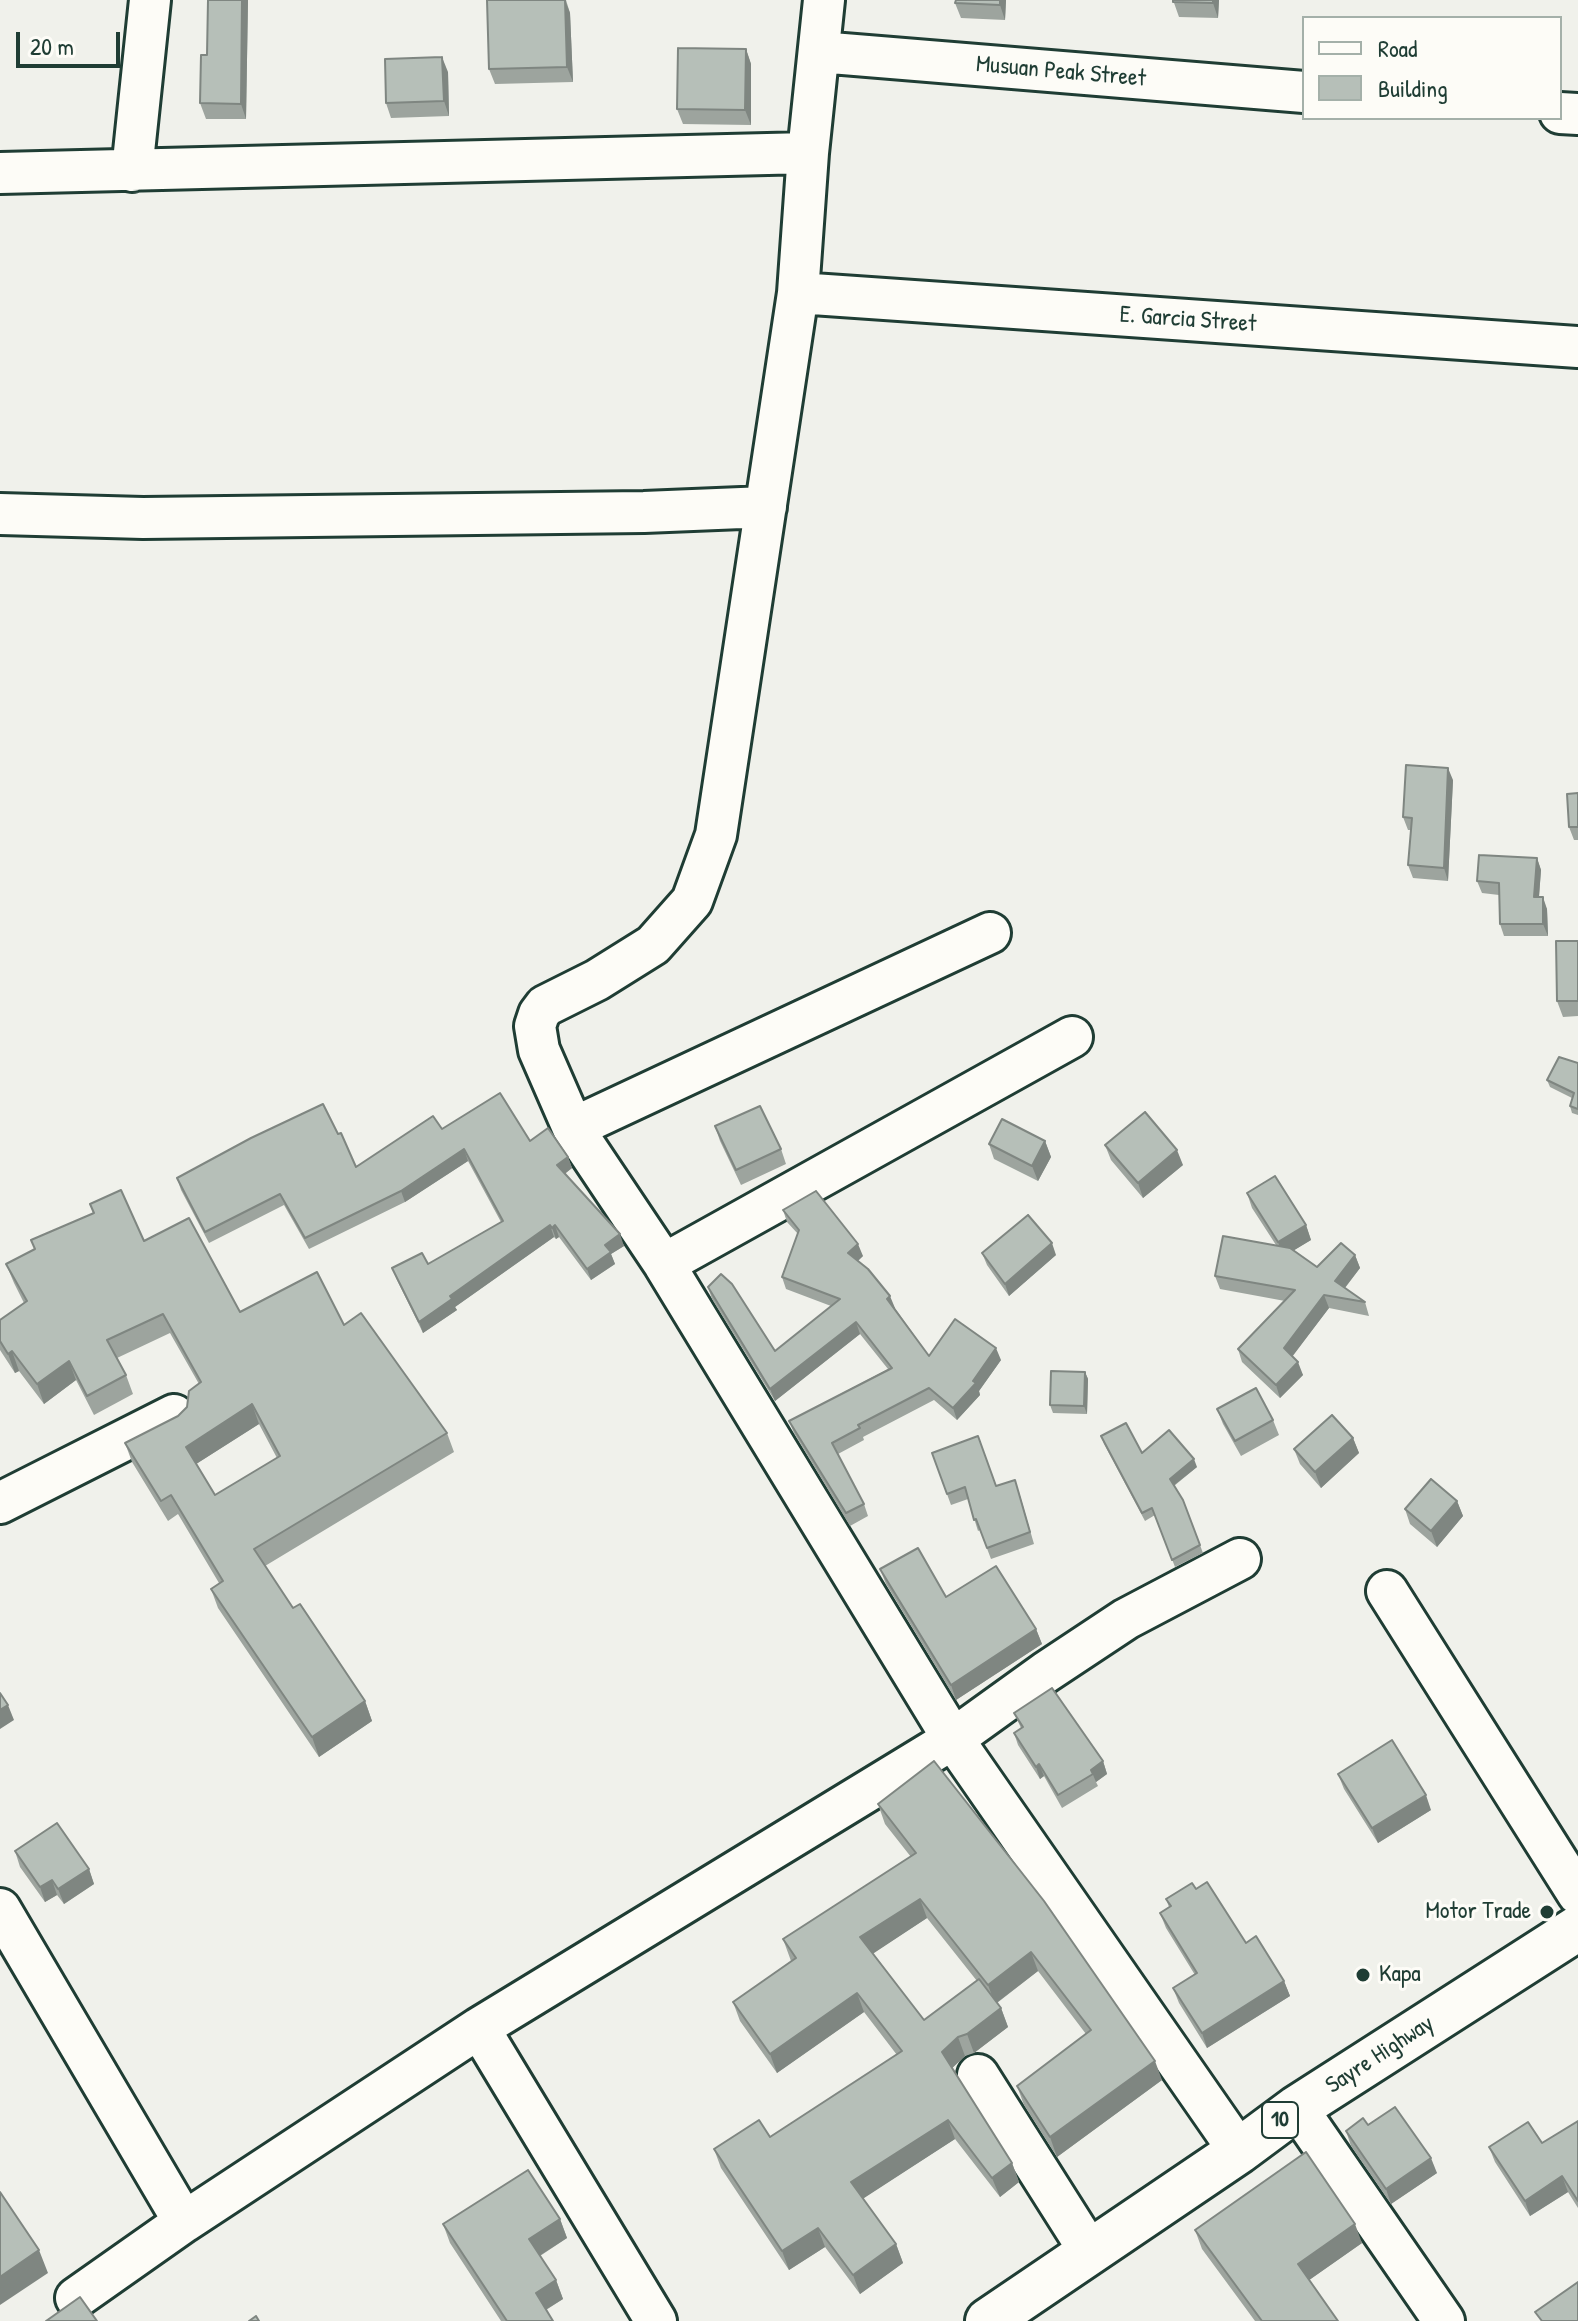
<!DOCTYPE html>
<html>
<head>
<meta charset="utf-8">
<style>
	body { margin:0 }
	#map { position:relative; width:1578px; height:2321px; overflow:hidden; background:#f0f1eb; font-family:"Patrick Hand",sans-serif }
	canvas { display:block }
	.legend { position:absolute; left:1302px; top:16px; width:260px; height:104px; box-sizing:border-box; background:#fdfcf7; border:2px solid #a4b0a9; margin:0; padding:10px 14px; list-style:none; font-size:24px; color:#1f3d34 }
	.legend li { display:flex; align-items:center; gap:16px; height:40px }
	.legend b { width:40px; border:2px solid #a4b0a9 }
	.scale { position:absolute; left:16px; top:32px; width:104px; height:36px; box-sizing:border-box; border:4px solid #1f3d34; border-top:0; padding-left:10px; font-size:24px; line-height:28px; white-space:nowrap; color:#1f3d34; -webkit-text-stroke:6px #fdfcf7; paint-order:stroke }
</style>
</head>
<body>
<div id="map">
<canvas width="1578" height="2321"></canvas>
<ul class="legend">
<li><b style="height:10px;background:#fdfcf7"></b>Road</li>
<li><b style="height:22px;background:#b6bfb8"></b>Building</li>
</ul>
<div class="scale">20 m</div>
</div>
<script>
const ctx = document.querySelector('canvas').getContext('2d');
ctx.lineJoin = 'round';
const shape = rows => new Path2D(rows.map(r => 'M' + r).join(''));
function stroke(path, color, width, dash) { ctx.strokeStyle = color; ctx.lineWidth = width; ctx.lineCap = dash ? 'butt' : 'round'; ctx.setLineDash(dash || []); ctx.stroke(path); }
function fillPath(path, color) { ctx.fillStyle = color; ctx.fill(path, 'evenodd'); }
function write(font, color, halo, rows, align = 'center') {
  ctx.font = font + ' "Patrick Hand",sans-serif'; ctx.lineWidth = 6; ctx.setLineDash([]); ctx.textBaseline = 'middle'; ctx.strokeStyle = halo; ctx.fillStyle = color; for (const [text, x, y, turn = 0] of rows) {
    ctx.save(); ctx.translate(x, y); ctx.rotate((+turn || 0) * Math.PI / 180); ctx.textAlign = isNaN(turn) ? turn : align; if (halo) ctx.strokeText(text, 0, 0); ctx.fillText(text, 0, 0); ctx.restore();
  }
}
const minor = shape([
	[824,0,808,153,798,293,716,835,692,901,653,945,597,980,545,1006,539,1014,535,1026,539,1050,573,1128,664,1264,953,1739,1239,2151],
	[819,52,1304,92],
	[1560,113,1578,114],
	[132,171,150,0],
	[0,173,808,153],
	[798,293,1578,347],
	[0,514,143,518,644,512,766,507],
	[573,1128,990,933],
	[664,1264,1072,1037],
	[0,1503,174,1415],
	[1387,1591,1578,1894],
	[0,1909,184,2222],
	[479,2028,656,2321],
	[978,2075,1090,2252],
	[1297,2108,1444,2321],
	[76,2298,184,2222,479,2028,953,1739,1046,1672,1126,1619,1240,1559]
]);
const highway = shape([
	[988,2321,1239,2151,1297,2108,1578,1928]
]);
stroke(minor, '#1f3d34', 46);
stroke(highway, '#1f3d34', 50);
stroke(minor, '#fdfcf7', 40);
stroke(highway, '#fdfcf7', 44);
fillPath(shape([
	[208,0,248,0,246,119,206,119,200,103,207,55],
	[487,0,566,0,570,13,573,82,495,84,489,69],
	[956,0,1006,0,1005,20,961,18,955,3],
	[1173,0,1219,0,1218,18,1179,17],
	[746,49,751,64,751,125,683,124,677,109],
	[448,72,449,116,391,118,386,103],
	[1453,780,1448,881,1413,878,1408,865,1411,830,1408,830,1403,817],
	[1578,793,1578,840,1574,840,1569,827],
	[1537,858,1541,870,1539,897,1547,909,1548,936,1504,936,1500,924,1499,895,1482,893,1477,881],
	[1578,941,1578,1016,1563,1017,1557,1001],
	[1578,1063,1578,1115,1572,1113,1570,1106,1572,1098,1550,1087,1547,1080],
	[715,1126,781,1149,786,1164,741,1185,720,1141],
	[442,1129,530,1141,568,1157,572,1168,564,1174,624,1246,611,1254,615,1264,591,1280,559,1237,556,1239,554,1237,455,1307,457,1310,423,1333,397,1280,392,1268,428,1264,501,1222,468,1161,405,1202,309,1249,284,1205,209,1243,181,1190,177,1178,338,1134,356,1167],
	[1045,1141,1051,1157,1038,1181,994,1159,989,1144],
	[1105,1145,1183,1165,1143,1198,1111,1160],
	[1247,1193,1306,1225,1311,1240,1294,1250,1317,1267,1355,1255,1360,1268,1345,1288,1365,1302,1369,1316,1329,1308,1292,1356,1303,1375,1280,1398,1242,1362,1238,1349,1285,1301,1220,1289,1215,1276,1276,1245,1252,1208],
	[90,1204,144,1241,240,1312,344,1325,447,1433,454,1452,265,1566,293,1608,365,1701,372,1721,319,1757,218,1608,211,1589,219,1583,178,1514,168,1521,132,1462,125,1443,178,1416,187,1407,199,1384,170,1333,117,1358,126,1375,133,1394,94,1415,76,1380,44,1404,19,1371,15,1373,0,1350,0,1320,24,1303,14,1283,6,1264,35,1249,93,1213],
	[259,1424,277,1458,215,1495,196,1464],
	[783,1210,863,1256,858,1261,895,1308,929,1356,1001,1360,979,1391,980,1395,957,1420,934,1400,863,1437,864,1440,838,1454,864,1504,868,1516,850,1526,794,1433,789,1421,888,1369,860,1334,775,1401,712,1299,708,1287,775,1351,831,1306,786,1289,782,1277,798,1234,787,1222],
	[982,1253,1056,1255,1009,1296,987,1265],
	[1085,1372,1088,1379,1087,1414,1053,1413,1050,1405],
	[1217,1409,1273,1420,1279,1435,1241,1456,1223,1424],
	[1101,1436,1142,1453,1197,1467,1174,1486,1183,1500,1203,1553,1175,1567,1155,1515,1145,1521,1104,1444],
	[1353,1438,1359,1453,1321,1488,1300,1464,1294,1449],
	[932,1453,996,1486,1019,1492,1034,1544,991,1559,980,1530,978,1531,968,1499,951,1505],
	[1457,1501,1463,1516,1437,1547,1410,1524,1405,1509],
	[880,1569,946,1597,1036,1629,1042,1644,956,1700,886,1584],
	[1014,1713,1103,1761,1107,1774,1096,1782,1098,1786,1062,1808,1044,1776,1040,1779,1018,1745,1014,1733,1021,1728],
	[1338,1774,1431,1810,1378,1843,1344,1789],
	[878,1804,1162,2080,1057,2157,1024,2105,1017,2086,1086,2034,1038,1971,997,2003,1001,2008,1008,2027,974,2053,965,2056,952,2068,1012,2163,1019,2182,1000,2197,955,2139,863,2198,896,2244,903,2263,860,2294,825,2247,789,2270,721,2168,714,2149,770,2137,897,2055,864,2012,777,2073,740,2021,733,2002,791,1961,783,1939,911,1857,885,1824],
	[927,1918,977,1981,924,2020,873,1953],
	[15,1851,89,1869,94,1884,64,1904,57,1895,45,1902,20,1867],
	[1196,1889,1246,1943,1284,1981,1290,1996,1207,2048,1179,2003,1173,1988,1195,1975,1166,1928,1160,1913,1169,1907,1166,1899],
	[1578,2121,1578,2208,1568,2192,1530,2216,1495,2162,1489,2147,1542,2143],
	[1368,2125,1437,2173,1391,2204,1351,2146,1346,2131],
	[560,2219,567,2238,540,2256,556,2280,563,2299,546,2310,553,2321,501,2321,450,2243,443,2224],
	[1195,2230,1362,2243,1309,2280,1338,2321,1255,2321,1202,2249]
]), '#9da49e');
fillPath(shape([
	[242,0,248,0,246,119,241,104],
	[565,0,570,13,573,82,567,67],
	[1000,0,1006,0,1005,20,1000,5],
	[1213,0,1219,0,1218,18,1213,3],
	[746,49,751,64,751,125,745,110],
	[442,57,448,72,449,116,444,101],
	[1448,768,1453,780,1448,881,1444,868],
	[1537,858,1541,870,1538,909,1534,897],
	[1543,897,1547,909,1548,936,1543,924],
	[1045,1141,1051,1157,1038,1181,1032,1166],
	[464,1149,468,1161,405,1202,401,1191],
	[1177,1150,1183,1165,1143,1198,1138,1183],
	[568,1157,572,1168,561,1177,557,1165],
	[550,1225,554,1237,455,1307,457,1310,423,1333,419,1322,450,1296],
	[555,1225,559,1237,556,1239,552,1228],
	[1306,1225,1311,1240,1283,1257,1278,1242],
	[620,1234,624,1246,611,1254,615,1264,591,1280,587,1269,605,1245],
	[1052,1243,1056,1255,1009,1296,1005,1284],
	[858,1244,863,1256,853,1265,848,1253],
	[1355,1255,1360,1268,1340,1294,1335,1281],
	[1324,1295,1329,1308,1289,1361,1284,1348],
	[890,1296,895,1308,891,1311,887,1299],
	[856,1322,860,1334,775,1401,770,1389],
	[996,1348,1001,1360,979,1391,980,1395,957,1420,953,1408],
	[12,1351,19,1371,15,1373,8,1354],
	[69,1361,76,1380,44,1404,37,1384],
	[1298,1362,1303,1375,1280,1398,1276,1385],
	[1085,1372,1088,1379,1087,1414,1084,1406],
	[252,1404,259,1424,193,1466,186,1447],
	[1353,1438,1359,1453,1321,1488,1315,1472],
	[1194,1459,1197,1467,1173,1486,1170,1479],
	[1457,1501,1463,1516,1437,1547,1431,1531],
	[1036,1629,1042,1644,956,1700,951,1685],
	[365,1701,372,1721,319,1757,312,1737],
	[8,1705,14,1720,0,1729,0,1710],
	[1103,1761,1107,1774,1096,1782,1091,1770],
	[1039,1764,1044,1776,1040,1779,1036,1767],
	[1426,1795,1431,1810,1378,1843,1372,1828],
	[89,1869,94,1884,64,1904,58,1889],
	[52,1880,57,1895,45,1902,40,1887],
	[920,1899,927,1918,868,1957,860,1937],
	[1031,1952,1038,1971,995,2004,988,1985],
	[1284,1981,1290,1996,1207,2048,1202,2033],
	[857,1993,864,2012,777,2073,770,2054],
	[1001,2008,1008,2027,974,2053,967,2034],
	[958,2037,965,2056,949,2071,942,2052],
	[1155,2061,1162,2080,1057,2157,1050,2137],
	[948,2120,955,2139,858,2202,851,2182],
	[1431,2158,1437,2173,1391,2204,1386,2189],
	[1012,2163,1019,2182,1000,2197,992,2178],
	[1562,2176,1568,2192,1530,2216,1525,2201],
	[560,2219,567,2238,536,2258,529,2239],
	[1355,2224,1362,2243,1305,2283,1298,2264],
	[818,2228,825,2247,789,2270,782,2251],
	[896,2244,903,2263,860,2294,853,2275],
	[39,2250,48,2273,0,2305,0,2277],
	[556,2280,563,2299,542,2312,536,2293]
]), '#7f8681');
const building = shape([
	[208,0,242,0,241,104,200,103,201,55,207,55,208,0],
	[487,0,565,0,567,67,489,69,487,0],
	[956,0,1000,0,1000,5,955,3,956,0],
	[1173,0,1213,0,1213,3,1173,2,1173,0],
	[678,48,746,49,745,110,677,109,678,48],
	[442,57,444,101,386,103,385,59,442,57],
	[1406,765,1448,768,1444,868,1408,865,1412,818,1403,817,1406,765],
	[1578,793,1578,827,1569,827,1567,794,1578,793],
	[1479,855,1537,858,1534,897,1543,897,1543,924,1500,924,1499,883,1477,881,1479,855],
	[1556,941,1578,941,1578,1001,1557,1001,1556,941],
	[1559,1057,1578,1063,1578,1109,1570,1106,1574,1093,1547,1080,1559,1057],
	[500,1093,530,1141,548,1128,568,1157,557,1165,620,1234,605,1245,611,1252,587,1269,555,1225,552,1228,550,1225,450,1296,452,1299,419,1322,392,1268,422,1253,428,1264,503,1221,464,1149,401,1191,305,1238,280,1194,205,1232,177,1178,251,1138,323,1104,338,1134,341,1133,356,1167,433,1116,442,1129,500,1093],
	[760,1106,781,1149,736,1170,715,1126,760,1106],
	[1145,1112,1177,1150,1138,1183,1105,1145,1145,1112],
	[1002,1119,1045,1141,1032,1166,989,1144,1002,1119],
	[1275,1176,1306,1225,1278,1242,1247,1193,1275,1176],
	[121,1190,144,1241,189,1218,240,1312,317,1272,344,1325,361,1313,447,1433,254,1549,293,1608,300,1604,365,1701,312,1737,211,1589,223,1581,171,1495,161,1501,125,1443,178,1416,187,1407,189,1391,201,1382,163,1314,107,1340,126,1375,87,1396,69,1361,37,1384,12,1351,8,1354,0,1341,0,1320,27,1301,6,1264,35,1249,31,1240,94,1213,90,1204,121,1190],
	[252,1404,280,1456,215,1495,186,1447,252,1404],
	[816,1191,858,1244,848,1253,868,1269,890,1296,887,1299,929,1356,955,1319,996,1348,973,1381,976,1383,953,1408,929,1388,858,1425,860,1428,832,1443,864,1504,846,1513,789,1421,892,1368,856,1322,770,1389,708,1287,721,1274,732,1284,775,1351,840,1299,782,1277,799,1230,783,1210,816,1191],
	[1028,1215,1052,1243,1005,1284,982,1253,1028,1215],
	[1223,1236,1290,1248,1317,1267,1341,1243,1355,1255,1335,1281,1365,1302,1324,1295,1284,1348,1298,1362,1276,1385,1238,1349,1295,1290,1215,1276,1223,1236],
	[1051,1371,1085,1372,1084,1406,1050,1405,1051,1371],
	[1256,1388,1273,1420,1235,1441,1217,1409,1256,1388],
	[1332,1415,1353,1438,1315,1472,1294,1449,1332,1415],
	[1126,1423,1142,1453,1169,1430,1194,1459,1170,1479,1183,1500,1200,1545,1172,1560,1152,1508,1142,1513,1101,1436,1126,1423],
	[978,1436,996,1486,1015,1480,1030,1532,987,1548,976,1519,974,1520,965,1487,947,1494,932,1453,978,1436],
	[1431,1479,1457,1501,1431,1531,1405,1509,1431,1479],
	[918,1548,946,1597,996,1566,1036,1629,951,1685,880,1569,918,1548],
	[1052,1688,1103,1761,1091,1770,1093,1774,1058,1795,1039,1764,1036,1767,1014,1733,1023,1727,1014,1713,1052,1688],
	[0,1693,8,1705,0,1710,0,1693],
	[1392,1740,1426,1795,1372,1828,1338,1774,1392,1740],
	[934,1761,1044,1901,1155,2061,1050,2137,1017,2086,1091,2030,1031,1952,988,1985,920,1899,860,1937,924,2020,979,1979,1001,2008,967,2034,958,2037,942,2052,1012,2163,992,2178,948,2120,851,2182,896,2244,853,2275,818,2228,782,2251,714,2149,759,2120,770,2137,902,2051,857,1993,770,2054,733,2002,796,1958,783,1939,916,1853,878,1804,934,1761],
	[57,1823,89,1869,58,1889,52,1880,40,1887,15,1851,57,1823],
	[1207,1882,1246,1943,1256,1936,1284,1981,1202,2033,1173,1988,1197,1973,1160,1913,1171,1906,1166,1899,1192,1883,1196,1889,1207,1882],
	[1395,2107,1431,2158,1386,2189,1346,2131,1363,2118,1368,2125,1395,2107],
	[1578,2121,1578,2201,1562,2176,1525,2201,1489,2147,1528,2122,1542,2143,1578,2121],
	[1306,2152,1355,2224,1298,2264,1338,2321,1262,2321,1195,2230,1306,2152],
	[528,2170,560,2219,529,2239,556,2280,536,2293,553,2321,507,2321,443,2224,528,2170],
	[0,2192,39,2250,0,2277,0,2192],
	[1578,2282,1578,2321,1542,2321,1535,2312,1578,2282],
	[80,2297,97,2321,46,2321,80,2297],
	[256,2316,259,2321,249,2321,256,2316]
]);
fillPath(building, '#b6bfb8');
stroke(building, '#7f8681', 2);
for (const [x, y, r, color] of [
	[1547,1912,8,"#1f3d34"],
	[1363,1975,8,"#1f3d34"]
]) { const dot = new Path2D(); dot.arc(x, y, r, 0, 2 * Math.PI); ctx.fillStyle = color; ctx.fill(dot); stroke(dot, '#fdfcf7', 3); }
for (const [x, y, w] of [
	[1280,2120,36]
]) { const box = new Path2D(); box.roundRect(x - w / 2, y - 18, w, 36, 6); ctx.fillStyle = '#fdfcf7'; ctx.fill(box); stroke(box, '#1f3d34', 2); }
write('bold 22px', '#1f3d34', null, [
	["10",1280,2120]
]);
write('24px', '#1f3d34', '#fdfcf7', [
	["Musuan Peak Street",1061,72,5],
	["E. Garcia Street",1188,320,4],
	["Sayre Highway",1380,2055,-33]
]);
write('24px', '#1f3d34', '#fdfcf7', [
	["Motor Trade",1531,1912],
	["Kapa",1379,1975,"left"]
], 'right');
</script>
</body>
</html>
